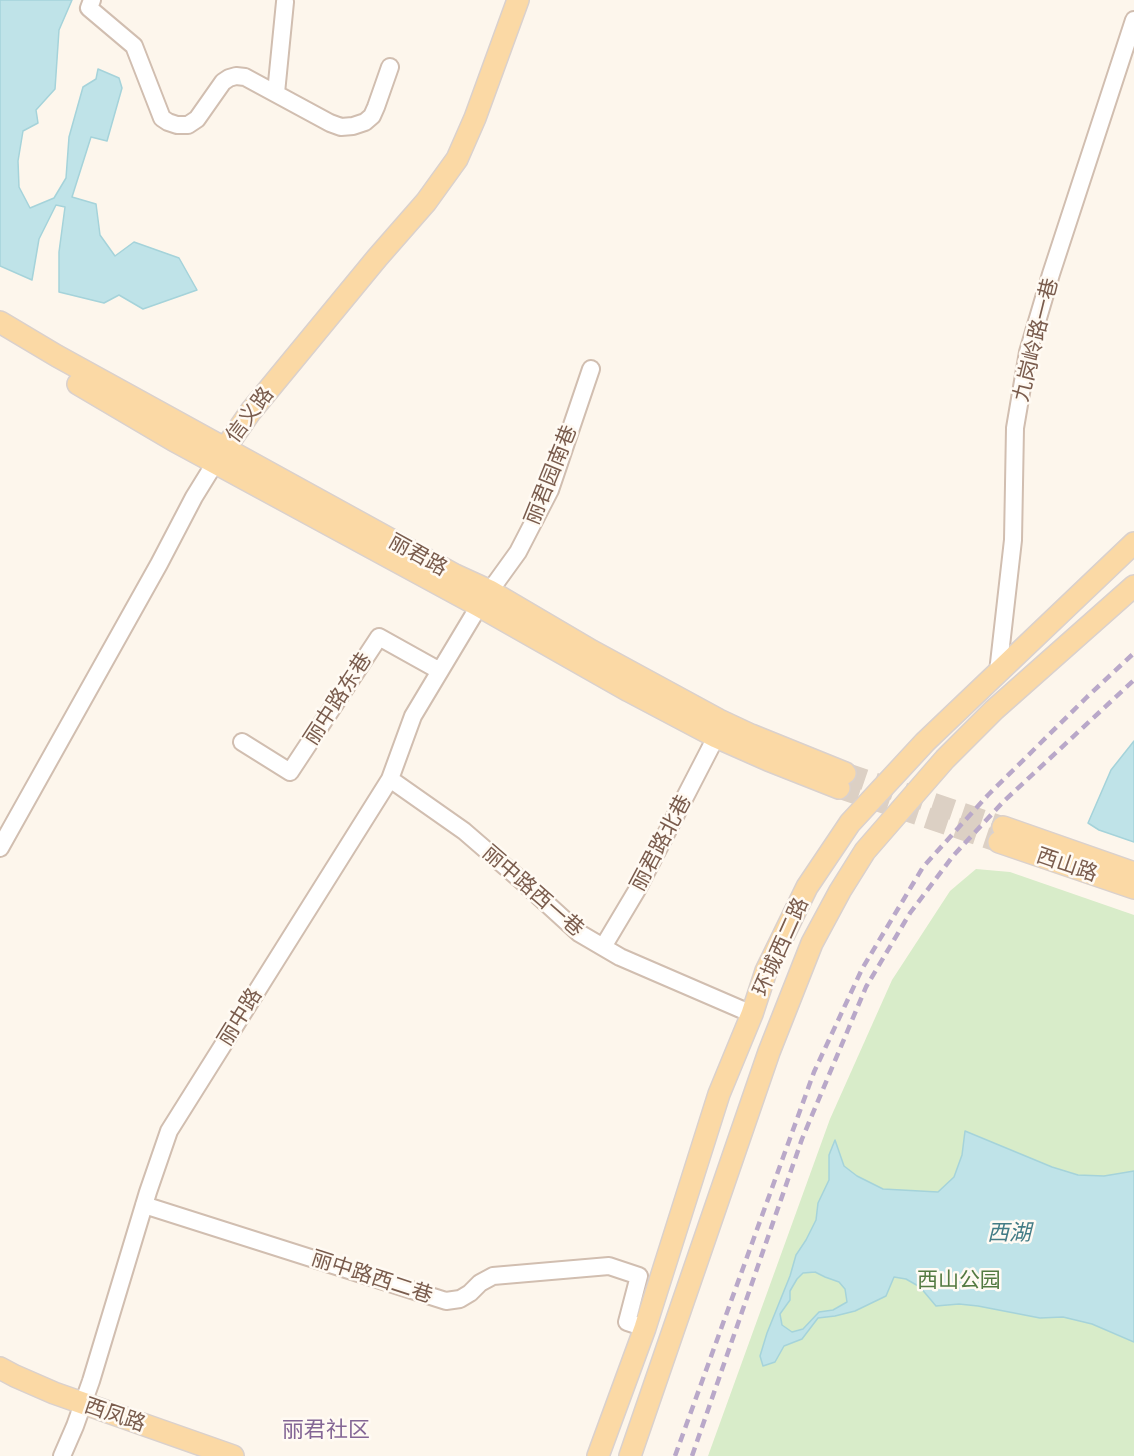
<!DOCTYPE html>
<html>
<head>
<meta charset="utf-8">
<style>
	body { margin:0 }
	canvas { display:block; background:#fdf6ec }
</style>
</head>
<body>
<canvas width="1134" height="1456"></canvas>
<script>
const ctx = document.querySelector('canvas').getContext('2d');
ctx.lineJoin = 'round';
function fillPath(path, color) { ctx.fillStyle = color; ctx.fill(path, 'evenodd'); }
const shape = rows => new Path2D(rows.map(r => 'M' + r).join(''));
function stroke(path, color, width, dash) { ctx.strokeStyle = color; ctx.lineWidth = width; ctx.lineCap = dash ? 'butt' : 'round'; ctx.setLineDash(dash || []); ctx.stroke(path); }
function write(font, color, halo, rows, align = 'center') {
  ctx.font = font + ' "Public Sans","Noto Sans SC",sans-serif'; ctx.lineWidth = 5; ctx.setLineDash([]); ctx.textBaseline = 'middle'; ctx.strokeStyle = halo; ctx.fillStyle = color; for (const [text, x, y, turn = 0] of rows) {
    ctx.save(); ctx.translate(x, y); ctx.rotate((+turn || 0) * Math.PI / 180); ctx.textAlign = isNaN(turn) ? turn : align; if (halo) ctx.strokeText(text, 0, 0); ctx.fillText(text, 0, 0); ctx.restore();
  }
}
fillPath(shape([
	[976,869,1010,872,1134,915,1134,1456,708,1456,830,1119,892,980,950,891]
]), '#d8ecc9');
const water = shape([
	[0,0,72,0,59,30,55,89,36,110,38,123,23,131,18,161,19,187,30,208,54,198,66,178,69,137,83,87,96,79,98,69,119,78,122,88,107,141,91,137,72,197,96,204,100,235,115,256,134,242,179,258,197,290,143,309,119,295,104,303,59,292,59,252,65,207,56,205,39,239,32,280,0,266,0,0],
	[1134,741,1134,842,1099,830,1088,823,1111,770,1134,741],
	[965,1131,1052,1167,1078,1175,1104,1176,1134,1171,1134,1342,1092,1324,1063,1317,1040,1318,978,1306,959,1304,936,1306,920,1287,906,1279,894,1277,886,1296,855,1311,835,1316,818,1318,802,1339,784,1346,775,1362,763,1366,760,1356,767,1333,790,1276,796,1255,806,1240,816,1220,818,1203,829,1180,829,1155,835,1140,844,1166,857,1176,883,1189,938,1192,954,1177,962,1155,965,1131],
	[815,1272,825,1277,839,1282,845,1289,847,1302,833,1310,819,1312,803,1329,792,1332,782,1325,780,1314,790,1300,790,1291,797,1279,803,1273,815,1272]
]);
fillPath(water, '#bfe3e8');
stroke(water, '#a5d3da', 1.5);
stroke(shape([
	[845,773,1003,827],
	[839,788,999,842]
]), '#dcd0c4', 21, [21, 10]);
const minor = shape([
	[92,0,89,8,134,46,162,118,168,122,177,125,188,125,197,119,223,82,229,78,236,76,245,77,330,123,341,127,353,126,365,122,372,116,376,107,390,67],
	[276,93,285,2],
	[998,672,1013,540,1015,428,1028,352,1051,274,1134,20],
	[242,742,290,772,379,637,440,671],
	[390,779,464,831,523,882,579,933,620,957,752,1014],
	[0,848,159,564,194,497,215,463],
	[603,947,637,890,716,737],
	[144,1205,446,1301,460,1299,470,1293,480,1283,493,1276,609,1266,639,1276,627,1322,645,1328],
	[62,1456,75,1426,91,1381,148,1192,169,1131,390,779,413,716,479,606,518,552,550,490,591,369]
]);
const major = shape([
	[0,322,57,356,455,575,490,591,592,651,719,720,751,735,845,773],
	[78,384,173,440,479,606,629,691,716,737,768,760,839,788],
	[217,460,251,411,377,258,426,202,457,159,475,118,518,0],
	[1003,827,1134,873],
	[999,842,1134,888],
	[0,1368,15,1376,54,1393,233,1456],
	[598,1456,645,1328,719,1094,752,1014,766,971,807,887,850,823,925,742,1134,543],
	[630,1456,769,1052,812,943,840,891,865,851,945,759,994,710,1134,586]
]);
stroke(minor, '#d1beb0', 20);
stroke(major, '#dad1cd', 24);
stroke(minor, '#fff', 16);
stroke(major, '#fbd9a5', 21);
stroke(shape([
	[675,1456,814,1072,862,969,923,867,988,795,1087,697,1134,653],
	[692,1456,802,1139,866,987,910,913,953,856,1003,802,1134,680]
]), '#b9a8c9', 4.5, [9, 6]);
write('21px', '#7a5c4d', '#fffaf3', [
	["九岗岭路一巷",1036,340,-76],
	["信义路",250,415,-53],
	["丽君园南巷",551,475,-68],
	["丽君路",418,555,29],
	["丽中路东巷",338,699,-57],
	["丽君路北巷",661,843,-62],
	["西山路",1067,865,19],
	["丽中路西一巷",533,891,41],
	["环城西二路",781,947,-66],
	["丽中路",240,1017,-58],
	["丽中路西二巷",372,1277,18],
	["西凤路",115,1415,19]
]);
write('21px', '#537a41', '#fffaf3', [
	["西山公园",959,1281]
]);
write('italic 22px', '#437c86', '#fffaf3', [
	["西湖",1009,1233]
]);
write('22px', '#846695', '#fffaf3', [
	["丽君社区",326,1430]
]);
</script>
</body>
</html>
